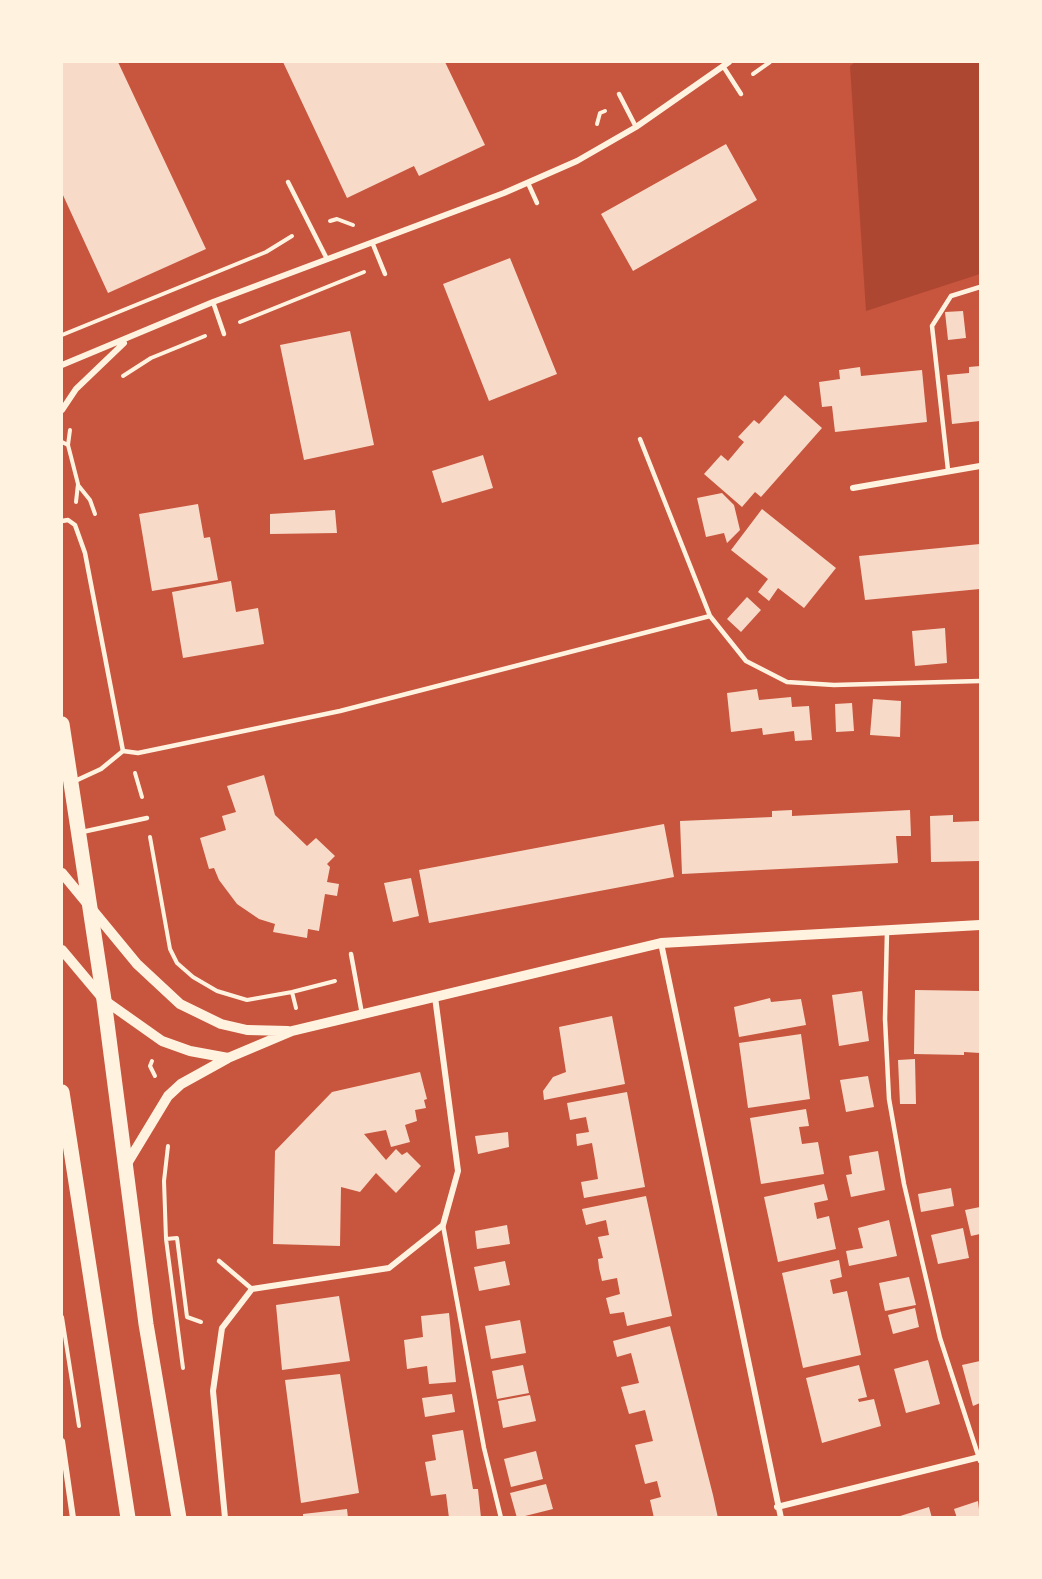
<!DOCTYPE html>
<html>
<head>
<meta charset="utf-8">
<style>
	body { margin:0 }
	#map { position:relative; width:1042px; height:1579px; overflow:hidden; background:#c8553d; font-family:Lato,sans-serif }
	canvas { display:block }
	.frame { position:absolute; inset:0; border:63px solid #fff3e0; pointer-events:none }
</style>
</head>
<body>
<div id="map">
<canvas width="1042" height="1579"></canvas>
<div class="frame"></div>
</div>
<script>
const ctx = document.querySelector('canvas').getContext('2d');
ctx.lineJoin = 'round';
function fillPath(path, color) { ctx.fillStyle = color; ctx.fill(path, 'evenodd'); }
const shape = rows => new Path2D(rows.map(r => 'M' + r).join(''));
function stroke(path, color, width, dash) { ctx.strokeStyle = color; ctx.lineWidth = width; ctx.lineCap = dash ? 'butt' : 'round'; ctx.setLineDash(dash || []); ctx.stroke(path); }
fillPath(shape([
	[855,62,980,62,980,274,866,311,850,66]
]), '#ae4732');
fillPath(shape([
	[62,62,118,62,206,249,108,293,62,193],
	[283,62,445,62,485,145,419,176,414,166,347,198],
	[726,144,757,200,633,271,601,214],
	[510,258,557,374,489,401,443,284],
	[963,311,966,338,948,340,945,312],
	[350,331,374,445,304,460,280,345],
	[980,366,980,421,952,424,947,375,969,373,969,367],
	[860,367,861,376,922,370,927,422,835,432,832,406,822,407,819,382,840,379,839,370],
	[785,395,822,428,761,497,755,492,742,507,704,474,721,455,728,461,744,442,738,437,754,420,759,424],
	[483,455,493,488,442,503,432,471],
	[722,493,734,505,740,530,727,543,724,533,706,537,697,498],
	[198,504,204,538,210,537,218,580,152,591,139,514],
	[762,509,836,568,804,608,778,588,769,601,758,592,768,579,731,550],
	[335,510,337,533,270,534,270,514],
	[980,544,980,589,865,600,859,556],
	[231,581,236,612,258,608,264,644,183,658,172,592],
	[747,597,761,610,741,632,727,619],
	[945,628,947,663,915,666,912,631],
	[757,689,759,700,791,697,792,707,809,706,812,740,795,741,794,731,763,735,762,728,731,732,727,693],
	[873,699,901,701,900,737,870,735],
	[852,703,854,731,836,732,835,704],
	[264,775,275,815,307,846,316,838,335,856,327,864,330,867,327,882,339,884,337,896,325,894,319,931,308,929,307,938,273,932,275,924,259,919,237,904,219,880,214,868,209,869,200,838,226,830,222,816,236,812,227,786],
	[792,810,792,816,910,810,911,836,896,836,898,863,682,874,680,821,772,817,772,811],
	[953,815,953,822,980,821,980,861,931,862,930,816],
	[664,824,674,877,429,923,419,870],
	[411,878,419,916,393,922,384,883],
	[915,990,980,991,980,1053,964,1052,964,1055,914,1054],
	[862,991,869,1041,839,1046,832,995],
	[770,998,771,1002,801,999,806,1025,739,1037,734,1007],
	[612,1016,625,1084,544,1100,543,1091,553,1077,566,1072,559,1027],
	[801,1034,810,1099,748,1108,739,1043],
	[915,1059,916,1104,900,1104,898,1060],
	[420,1072,427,1099,424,1100,426,1108,415,1110,417,1121,405,1125,410,1142,391,1147,386,1130,364,1134,386,1160,396,1149,402,1155,407,1152,421,1166,396,1193,376,1173,360,1192,341,1187,340,1246,273,1244,275,1151,332,1092],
	[868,1076,874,1107,846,1112,840,1080],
	[627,1092,645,1187,584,1198,581,1182,598,1179,595,1160,592,1143,577,1146,576,1134,589,1132,586,1117,570,1120,567,1103],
	[806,1109,809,1126,799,1127,802,1144,818,1142,824,1174,761,1184,750,1118],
	[508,1132,509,1147,478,1154,475,1136],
	[878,1151,885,1190,851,1197,846,1175,852,1174,849,1156],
	[824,1184,828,1200,814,1203,817,1219,829,1216,836,1249,778,1262,764,1197],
	[951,1188,954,1206,921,1212,918,1194],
	[646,1196,672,1316,627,1326,624,1312,610,1314,606,1298,620,1294,617,1278,602,1281,599,1268,598,1259,603,1258,598,1237,609,1235,606,1220,586,1225,582,1209],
	[980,1207,980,1234,971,1236,965,1210],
	[889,1220,897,1256,849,1266,846,1251,863,1248,858,1228],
	[507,1225,510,1244,477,1249,475,1231],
	[963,1228,969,1258,938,1264,931,1235],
	[839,1260,842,1277,830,1280,833,1294,847,1291,861,1355,803,1368,782,1273],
	[505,1261,510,1285,479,1291,474,1267],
	[909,1277,916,1305,885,1311,879,1283],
	[339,1296,350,1361,282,1370,276,1305],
	[915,1308,919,1327,893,1334,888,1315],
	[449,1313,456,1382,429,1384,427,1366,407,1369,404,1340,423,1337,421,1316],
	[520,1320,526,1353,491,1359,485,1326],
	[670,1326,713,1495,718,1518,654,1518,650,1500,661,1497,657,1481,645,1484,635,1445,653,1441,645,1410,629,1414,621,1387,639,1383,631,1353,617,1357,613,1341],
	[928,1360,940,1404,906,1413,894,1369],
	[980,1361,980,1403,973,1406,962,1365],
	[523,1365,529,1393,497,1399,492,1371],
	[859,1365,867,1397,858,1399,859,1402,874,1399,881,1426,822,1443,806,1378],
	[340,1374,359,1493,301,1503,285,1380],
	[452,1394,455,1412,425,1417,422,1398],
	[530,1395,536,1421,503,1428,498,1401],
	[463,1430,473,1489,478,1489,481,1518,449,1518,446,1494,431,1496,425,1462,436,1460,432,1435],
	[536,1451,543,1479,511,1487,504,1459],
	[546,1484,553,1509,517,1518,510,1493],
	[978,1501,980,1518,957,1518,954,1509],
	[929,1507,932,1518,897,1518,897,1517],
	[347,1509,348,1518,303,1518,303,1514]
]), '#f7dbc8');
stroke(shape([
	[753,74,770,62],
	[597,124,600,113,605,111],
	[330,221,337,219,353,225],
	[240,322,364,272],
	[62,335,266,252,292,236],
	[123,376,151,358,205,336],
	[70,430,68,445,78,484,76,502],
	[62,442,68,445],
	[78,485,90,500,95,514],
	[135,773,142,797],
	[150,837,170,949,177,963,193,977,217,991,247,1000,292,992,296,1008],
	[292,992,335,981],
	[152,1061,150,1066,155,1076],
	[168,1146,164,1181,166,1239,183,1368],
	[166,1239,177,1238,187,1317,201,1322],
	[62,1317,79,1426]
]), '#fff3e0', 4);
stroke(shape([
	[723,66,741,94],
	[619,94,636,127],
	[288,182,327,259],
	[528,183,537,203],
	[372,242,385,274],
	[213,302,224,334],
	[640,439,710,616,746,661,787,682,834,685,980,681],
	[948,470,932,326,951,296,980,287],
	[62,521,68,520,75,525,85,553,123,751],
	[123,751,138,753,340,711,710,616],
	[75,781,101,769,123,751],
	[82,832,147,818],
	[887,931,885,1019,889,1099,904,1184,940,1338,980,1461],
	[351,954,362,1014],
	[443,1225,484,1448,501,1518],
	[219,1261,252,1289]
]), '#fff3e0', 4.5);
stroke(shape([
	[62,365,213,302,504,193,577,161,636,127,729,62],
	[62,410,76,389,124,343],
	[853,488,980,466],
	[661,943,781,1518],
	[62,1441,73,1518],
	[777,1507,980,1457],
	[225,1518,213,1391,222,1328,252,1289,389,1268,443,1225,458,1171,435,997]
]), '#fff3e0', 6);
stroke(shape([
	[62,873,137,964,180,1004,221,1024,247,1030,288,1031],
	[62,950,104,1000,162,1041,190,1051,228,1058],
	[125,1167,168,1096,181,1084,228,1058,292,1031,661,943,980,925]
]), '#fff3e0', 10);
stroke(shape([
	[62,724,104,1000,146,1324,179,1518],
	[62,1092,128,1518]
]), '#fff3e0', 15);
</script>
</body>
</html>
